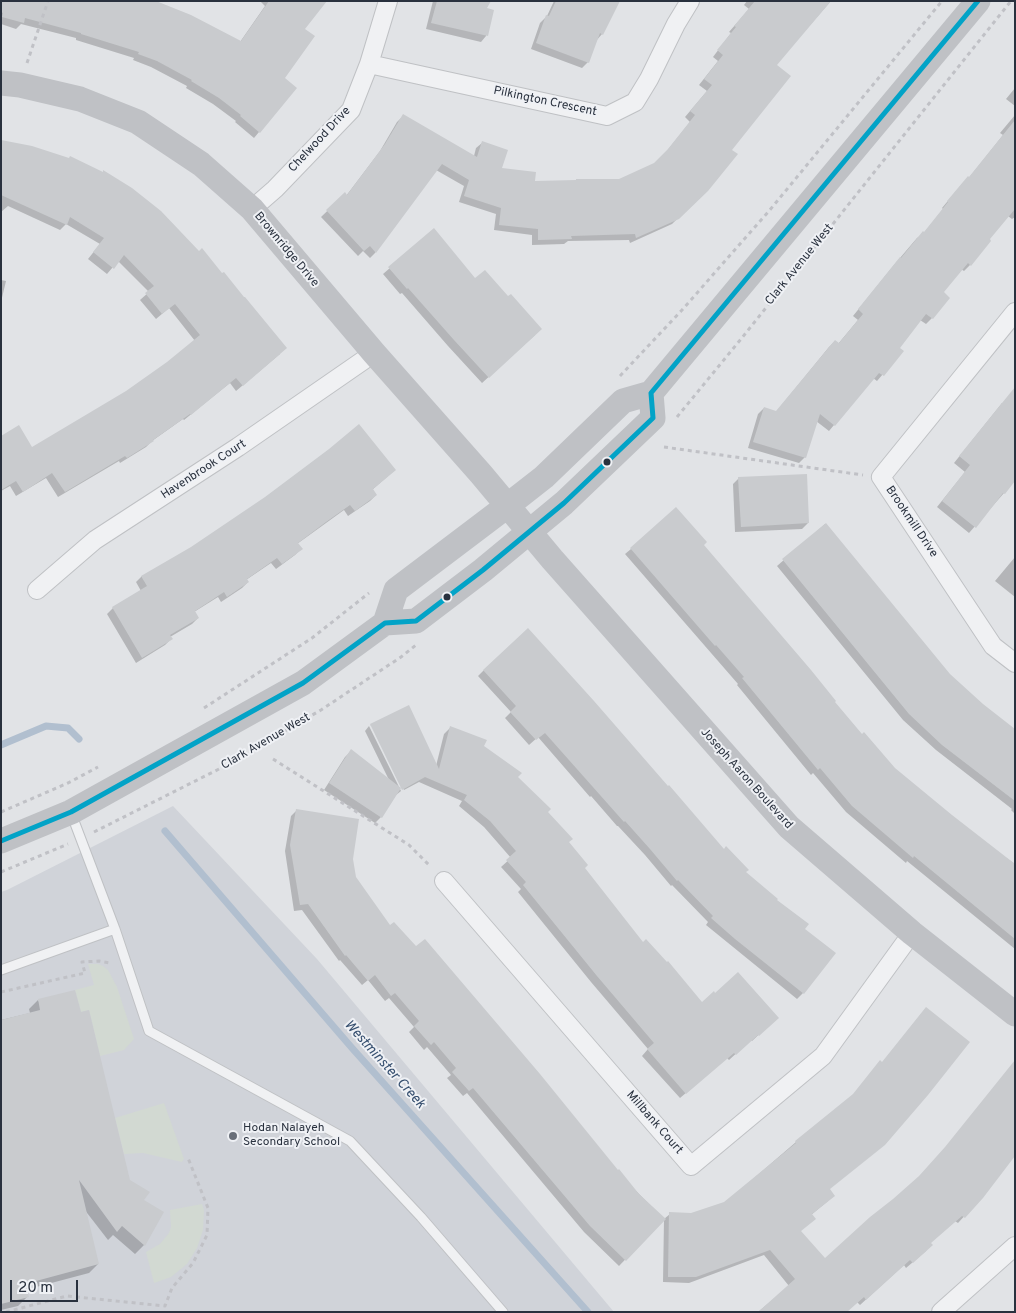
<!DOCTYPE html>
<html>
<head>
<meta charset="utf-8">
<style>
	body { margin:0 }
	#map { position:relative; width:1016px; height:1313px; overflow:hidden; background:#e1e3e6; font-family:Overpass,sans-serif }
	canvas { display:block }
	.frame { position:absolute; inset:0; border:2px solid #29313e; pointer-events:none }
	.scale { position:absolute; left:10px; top:1280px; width:68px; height:22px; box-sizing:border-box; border:2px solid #29313e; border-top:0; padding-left:6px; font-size:15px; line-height:18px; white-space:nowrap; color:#29313e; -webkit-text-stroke:4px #eff1f5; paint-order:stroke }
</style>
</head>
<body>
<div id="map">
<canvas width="1016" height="1313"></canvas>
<div class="frame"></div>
<div class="scale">20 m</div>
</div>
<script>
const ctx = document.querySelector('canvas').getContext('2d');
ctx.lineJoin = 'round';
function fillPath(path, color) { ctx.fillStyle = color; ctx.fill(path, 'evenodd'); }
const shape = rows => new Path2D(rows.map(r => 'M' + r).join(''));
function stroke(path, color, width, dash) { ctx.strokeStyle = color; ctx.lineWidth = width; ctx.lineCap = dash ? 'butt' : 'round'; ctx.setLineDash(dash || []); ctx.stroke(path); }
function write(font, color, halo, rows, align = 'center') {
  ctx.font = font + ' Overpass,sans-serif'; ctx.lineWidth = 4; ctx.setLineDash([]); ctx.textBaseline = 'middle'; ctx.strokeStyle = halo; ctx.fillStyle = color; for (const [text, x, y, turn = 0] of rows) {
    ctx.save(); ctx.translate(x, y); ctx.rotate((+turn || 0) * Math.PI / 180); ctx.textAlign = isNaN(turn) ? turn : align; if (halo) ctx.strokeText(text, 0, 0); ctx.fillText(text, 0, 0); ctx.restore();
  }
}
fillPath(shape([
	[173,806,317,959,614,1312,1,1312,1,892,7,890]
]), '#d0d3d9');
fillPath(shape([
	[88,964,98,964,103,966,108,970,117,987,134,1039,124,1050,100,1056,89,1010,81,1012,75,990,94,985],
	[164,1103,184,1159,182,1162,143,1153,124,1154,115,1118],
	[202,1204,204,1210,203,1230,197,1248,187,1264,171,1277,154,1283,146,1252,160,1244,169,1233,171,1227,170,1210]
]), '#d2d9d2');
fillPath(shape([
	[1,1,240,42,265,6,260,1,317,1,303,29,259,132,254,138,235,122,236,121,213,104,186,88,187,86,151,67,133,60,134,58,76,40,76,38,21,24,16,29,1,24],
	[433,1,490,1,486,9,492,10,486,36,481,42,426,29],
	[554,1,619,1,602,34,596,41,588,62,582,68,531,49,540,23,547,16],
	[747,1,831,1,775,65,730,150,707,190,672,224,630,243,629,240,568,241,564,244,532,245,532,235,494,230,496,214,459,202,464,186,436,170,375,253,370,258,363,251,358,256,321,217,345,194,346,196,380,151,397,122,403,116,474,156,476,148,482,143,501,169,533,182,620,180,655,164,663,156,690,122,685,117,707,91,699,85,718,61,713,57,731,33,729,32,749,9,744,5],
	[1015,88,1015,106,1006,99],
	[1015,115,1015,217,1012,219,1008,216,988,240,989,241,970,265,964,271,961,269,942,293,948,298,932,318,926,324,920,320,898,348,902,352,877,381,873,378,834,425,829,431,816,421,805,457,799,463,748,448,758,414,764,408,776,412,829,347,835,341,838,344,858,320,853,316,894,265,917,238,924,233,943,209,942,208,962,184,968,179,1003,135,1000,133],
	[1,141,280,354,236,391,230,383,184,420,183,419,152,441,146,447,120,463,119,461,58,497,46,478,16,496,10,486,1,491,1,438,32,448,127,392,168,363,195,341,169,308,156,319,140,300,149,292,118,261,107,274,88,259,100,244,66,224,60,230,8,206,1,212],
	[434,230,475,280,535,335,482,383,448,346,402,293,400,294,383,274],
	[1,280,6,281,1,302],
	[1002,403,1004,493,969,533,937,507,965,472,954,463],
	[395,470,372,490,376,495,370,501,348,516,344,510,297,544,301,549,295,555,276,569,271,563,246,580,248,582,242,588,221,602,218,597,194,612,198,618,192,624,170,637,171,639,165,645,136,663,107,614,113,608,141,591,136,582,142,576],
	[739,478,808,523,802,529,735,532,733,484],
	[825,524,950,675,983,705,1015,731,1015,814,1011,810,1012,809,936,750,903,720,777,566],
	[702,545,862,735,894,769,982,841,1015,864,1015,949,907,861,906,863,846,812,813,773,811,775,737,685,738,684,625,554,631,549],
	[1015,557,1015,597,995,581],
	[484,670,724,850,745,872,803,929,803,993,797,999,706,925,708,922,672,885,671,886,645,855,618,826,617,826,591,796,590,797,538,737,529,745,505,718,511,712,478,676],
	[408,707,436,766,444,734,450,728,483,746,517,778,546,812,568,842,583,869,643,944,702,1004,771,1023,752,1041,751,1040,729,1060,727,1058,680,1098,642,1056,648,1049,591,982,518,892,521,889,501,867,511,858,484,827,459,806,462,801,419,782,404,790,372,726,370,726],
	[369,726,401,791,396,795,381,817,375,823,324,790,345,757,351,751,389,780,365,731],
	[297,810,352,859,355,878,390,927,639,1194,664,1219,670,1214,691,1214,725,1203,796,1142,850,1098,882,1063,926,1008,829,1190,828,1201,811,1215,800,1232,825,1260,982,1197,958,1223,955,1221,930,1243,926,1251,906,1268,904,1265,860,1305,857,1302,846,1312,758,1312,789,1286,764,1255,689,1283,663,1282,664,1219,619,1266,584,1232,467,1093,463,1096,447,1078,451,1075,427,1047,424,1050,409,1032,414,1027,389,998,385,1001,368,980,362,985,340,960,339,961,302,910,294,911,285,851,291,816],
	[38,1000,129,1181,142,1200,144,1245,135,1254,113,1235,108,1240,84,1209,98,1264,89,1273,25,1290,27,1297,18,1306,1,1310,1,1020,30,1013,29,1009]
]), '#0003');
stroke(shape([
	[1,745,46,726,68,728,79,739],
	[165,831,352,1048,588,1312]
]), '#b1bfcf', 7);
fillPath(shape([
	[1,1,156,1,191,15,241,41,269,1,327,1,305,29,315,36,285,78,297,88,260,133,240,116,241,115,219,98,191,81,192,80,157,61,138,54,139,52,81,34,81,33,25,18,24,23,2,17,3,13,1,12],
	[437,1,491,1,487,8,494,10,488,36,431,23],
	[556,1,620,1,603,35,600,33,589,63,536,43,546,15,549,16],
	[755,1,831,1,777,65,791,76,732,150,738,154,708,191,679,219,636,238,635,234,571,236,572,239,538,240,538,229,499,225,501,208,464,196,469,180,442,164,376,253,370,246,364,251,326,210,345,192,347,195,385,144,403,114,477,157,482,141,508,150,502,168,536,172,535,181,576,180,576,179,619,179,654,163,668,149,695,115,690,111,712,85,704,79,723,55,717,50,736,27,734,26],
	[1015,120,1015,209,990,239,991,241,971,266,968,263,944,292,950,298,933,319,926,314,900,348,904,351,884,376,879,373,835,426,820,414,806,458,753,442,764,407,776,411,835,340,839,343,863,314,858,309,900,257,901,258,923,231,924,232,948,202,947,201,968,176,969,177],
	[1,140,32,146,69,158,70,156,103,172,103,170,132,188,161,211,199,251,202,248,222,273,224,272,244,297,245,297,287,348,243,386,236,378,191,415,190,414,153,440,154,441,127,458,125,456,65,492,52,473,23,492,16,481,1,490,1,436,19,425,32,447,126,391,167,362,200,335,175,304,162,314,145,293,154,286,124,255,114,269,93,252,104,238,70,217,67,225,1,195],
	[434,228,475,278,485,270,508,296,511,294,542,329,489,378,454,340,408,288,407,289,388,267],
	[1015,387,1015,481,1005,494,1003,493,976,528,942,501,970,465,959,456],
	[359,424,396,470,373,489,377,495,355,511,350,505,326,522,298,543,303,549,282,564,277,558,247,579,249,582,227,597,224,592,195,611,199,618,170,635,173,639,142,658,112,607,147,586,141,576,191,547,265,497,329,449],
	[807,474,809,523,741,527,738,477],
	[676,507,707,542,704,545,811,670,836,701,835,702,862,734,864,732,895,768,952,815,1015,864,1015,939,914,856,913,858,852,806,820,768,818,770,742,678,744,677,716,645,715,646,630,548],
	[826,523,950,674,983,704,1015,729,1015,801,942,745,909,714,782,559],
	[528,628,594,701,668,786,669,785,724,849,726,846,749,870,746,872,778,899,777,900,809,924,805,929,836,953,804,994,735,939,711,918,713,916,678,880,677,881,650,849,625,821,624,822,545,733,536,740,510,712,516,706,483,670],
	[409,705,439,769,450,726,487,740,484,746,522,773,518,777,551,809,548,812,573,839,569,842,588,865,585,868,643,942,646,939,667,962,668,961,702,1002,714,991,715,993,738,972,779,1018,759,1036,758,1035,736,1055,734,1053,686,1094,647,1049,654,1043,597,976,523,885,526,882,506,860,516,851,490,821,464,800,467,795,425,777,402,790,370,724],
	[351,749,401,788,382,818,329,783],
	[296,809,359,819,353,859,356,877,390,925,394,922,416,946,425,939,540,1074,618,1170,619,1169,639,1194,666,1219,626,1261,590,1226,473,1088,469,1091,452,1072,456,1068,434,1042,431,1045,414,1026,419,1021,395,993,391,996,375,975,368,981,346,955,345,956,308,904,300,905,290,845],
	[75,990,81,1012,89,1010,130,1180,150,1192,144,1200,164,1212,145,1246,122,1226,117,1232,79,1180,99,1264,25,1284,29,1297,1,1304,1,1020,40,1010,38,999],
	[926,1007,970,1042,928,1095,885,1145,830,1189,835,1196,812,1214,816,1219,801,1231,825,1258,870,1217,893,1199,919,1176,945,1147,1015,1060,1015,1156,983,1198,965,1218,962,1216,931,1243,933,1245,913,1263,910,1260,866,1300,864,1297,847,1312,758,1312,795,1279,770,1250,696,1277,668,1277,669,1212,691,1213,724,1202,796,1143,795,1141,853,1094,880,1060,882,1062]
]), '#c9cbce');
const lane = shape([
	[115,929,149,1031,350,1141,421,1217,503,1312],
	[1,970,115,929,71,813]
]);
const street = shape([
	[369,64,607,116,635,102,649,79,676,24,690,1],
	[252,209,275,189,351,110,369,64,388,1],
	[1015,312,881,477,993,646,1015,663],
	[37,590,95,540,238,447,374,353],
	[444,881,691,1166,823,1056,912,933],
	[941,1312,1015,1246]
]);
stroke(lane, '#bfc1c4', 11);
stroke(street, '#bfc1c4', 20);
stroke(shape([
	[27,63,48,1],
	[620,376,682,310,769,211,942,1],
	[677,417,741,339,1011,1],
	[664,447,863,475],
	[204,708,312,638,369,593],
	[273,759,409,845,431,867],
	[1,812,68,783,98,767],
	[94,832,219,769,321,710,401,657,416,645],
	[1,872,68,844],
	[1,992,85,973,82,962,99,961,110,963,111,965],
	[6,1312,67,1296,165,1306,172,1288,193,1263,207,1235,208,1208,188,1158]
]), '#c0c1c6', 3, [4, 4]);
stroke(lane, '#f0f1f3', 9);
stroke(street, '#f0f1f3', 18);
stroke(shape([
	[1,83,20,85,80,99,138,122,201,164,252,209,374,353,481,474,552,559,789,827,912,933,1015,1014],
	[385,623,396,590,474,531,507,506,544,477,623,401,651,393,978,1],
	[1,841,71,812,303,683,385,623,416,621,483,570,564,503,653,418,651,393]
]), '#bfc1c5', 25);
stroke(shape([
	[1,841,71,812,303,683,385,623,416,621,483,570,564,503,653,418,651,393,978,1]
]), '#02a3c7', 5);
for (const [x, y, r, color] of [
	[607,462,4.5,"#29313e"],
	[447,597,4.5,"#29313e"],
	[233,1136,5,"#696f79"]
]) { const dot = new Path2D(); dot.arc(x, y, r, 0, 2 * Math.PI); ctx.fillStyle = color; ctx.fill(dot); stroke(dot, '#eff1f5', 2); }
write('12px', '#29313e', '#eff1f5', [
	["Pilkington Crescent",545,102,12],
	["Chelwood Drive",320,140,-47],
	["Brownridge Drive",286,250,50],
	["Clark Avenue West",800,265,-51],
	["Havenbrook Court",204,470,-33],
	["Brookmill Drive",911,522,56],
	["Clark Avenue West",266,742,-30],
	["Joseph Aaron Boulevard",746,779,48],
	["Millbank Court",654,1123,49]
]);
write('12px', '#29313e', '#eff1f5', [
	["Hodan Nalayeh",243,1129],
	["Secondary School",243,1143]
], 'left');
write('italic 14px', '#364f6f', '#eff1f5', [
	["Westminster Creek",384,1065,48]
]);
</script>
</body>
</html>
